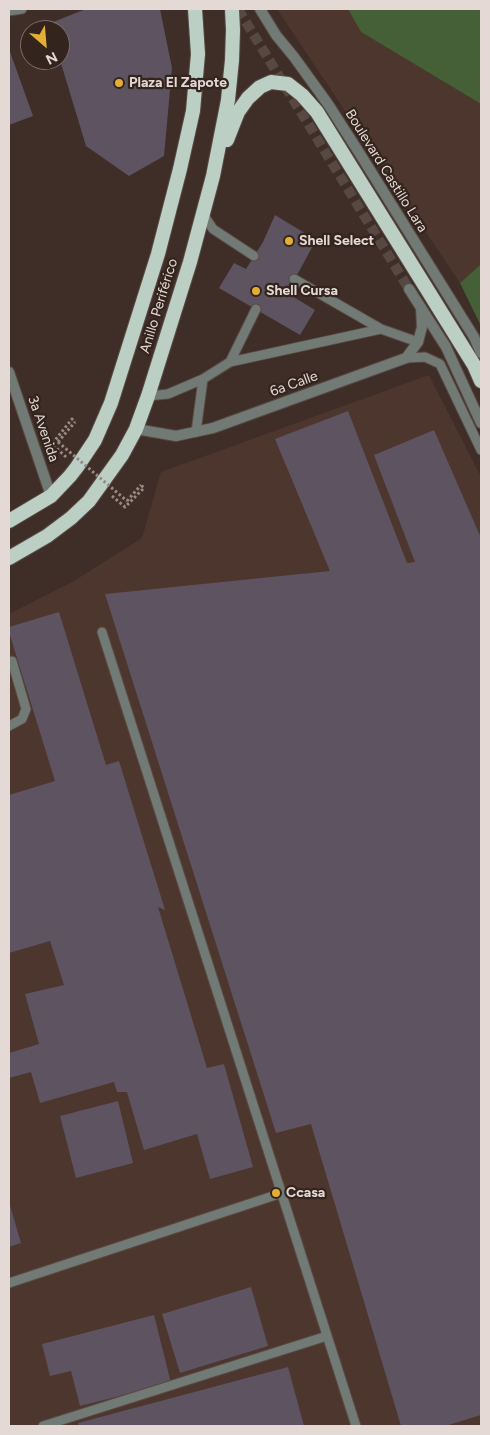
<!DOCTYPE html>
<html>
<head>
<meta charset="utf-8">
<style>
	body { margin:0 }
	#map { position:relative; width:490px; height:1435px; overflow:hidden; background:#3e2e27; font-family:Figtree,sans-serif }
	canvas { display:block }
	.frame { position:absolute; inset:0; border:10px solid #e4d9d4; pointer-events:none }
	.north { position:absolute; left:20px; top:20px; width:50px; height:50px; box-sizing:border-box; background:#34241e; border:1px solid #7a6c67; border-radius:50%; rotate:153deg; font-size:14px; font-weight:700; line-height:20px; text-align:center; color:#e4d9d4 }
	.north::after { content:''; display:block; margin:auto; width:18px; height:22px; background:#e4ae35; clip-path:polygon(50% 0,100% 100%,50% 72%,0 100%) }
</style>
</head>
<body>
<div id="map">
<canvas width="490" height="1435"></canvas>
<div class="frame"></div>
<div class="north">N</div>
</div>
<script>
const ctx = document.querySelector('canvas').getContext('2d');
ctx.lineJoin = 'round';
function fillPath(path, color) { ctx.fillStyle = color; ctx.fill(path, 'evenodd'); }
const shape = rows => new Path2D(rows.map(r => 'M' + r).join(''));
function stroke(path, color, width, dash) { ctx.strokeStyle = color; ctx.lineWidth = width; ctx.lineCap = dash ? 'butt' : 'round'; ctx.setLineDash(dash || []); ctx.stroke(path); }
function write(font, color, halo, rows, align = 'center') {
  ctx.font = font + ' Figtree,sans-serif'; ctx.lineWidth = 4.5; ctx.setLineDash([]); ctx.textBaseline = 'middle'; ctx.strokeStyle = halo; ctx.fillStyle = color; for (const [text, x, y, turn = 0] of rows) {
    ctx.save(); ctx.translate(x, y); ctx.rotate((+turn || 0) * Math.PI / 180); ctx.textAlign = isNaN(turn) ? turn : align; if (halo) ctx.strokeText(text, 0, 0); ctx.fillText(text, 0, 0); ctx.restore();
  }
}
fillPath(shape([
	[277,9,348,9,361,32,481,104,481,264,460,283],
	[429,375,481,477,481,1426,9,1426,9,614,74,581,142,538,161,472]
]), '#4d362d');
fillPath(shape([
	[348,9,481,9,481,104,361,32],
	[481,264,481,326,460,283]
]), '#456037');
fillPath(shape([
	[86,9,160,9,172,68,164,156,129,176,86,146,60,60,60,30,50,30,48,24],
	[9,49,33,116,9,125],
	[275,215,316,240,302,266,287,293,315,310,300,335,219,288,234,263,246,269,263,242],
	[348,411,407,563,415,562,374,455,434,430,481,538,481,1415,445,1426,401,1426,311,1124,276,1133,105,594,330,571,275,439],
	[59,612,106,765,119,761,165,910,158,907,207,1068,224,1064,253,1167,210,1179,197,1134,144,1150,127,1092,117,1092,114,1082,40,1103,31,1072,9,1078,9,1053,39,1044,25,994,64,985,50,941,9,953,9,795,55,781,9,632,9,627],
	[118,1101,133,1163,76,1178,60,1116],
	[9,1202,21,1243,9,1247],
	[251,1287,268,1346,180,1373,162,1314],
	[154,1315,171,1383,80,1406,71,1371,50,1376,42,1344],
	[288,1367,304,1426,79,1426,78,1423]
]), '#5e5361');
stroke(shape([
	[238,9,409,289]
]), '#574841', 10, [10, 5]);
const service = shape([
	[9,11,22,9],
	[203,214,213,229,254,256],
	[294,279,381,329,418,342],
	[406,358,425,357,440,364,481,450],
	[230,362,381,329],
	[148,396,168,394,203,379,230,362,256,309],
	[196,432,203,379],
	[102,632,356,1426],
	[9,726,22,719,26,709,12,661],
	[9,1283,282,1193],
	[43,1426,327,1336]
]);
const minor = shape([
	[136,429,176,436,213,428,406,358,418,342,422,327,421,308]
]);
const tertiary = shape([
	[260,9,276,35,294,57,328,104,360,154,474,337,481,353],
	[409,289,446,347,481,423],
	[9,372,51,496]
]);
const trunk = shape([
	[227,140,238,112,248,98,260,87,271,82,288,84,302,95,317,112,474,365,481,381],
	[9,521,51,496,70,476,77,467,95,440,111,403,158,254,180,169,193,111,198,54,195,9],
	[9,558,47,536,71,518,89,501,122,455,136,429,148,396,190,262,213,176,228,100,232,60,233,30,232,9]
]);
stroke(service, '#594943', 11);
stroke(minor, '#594943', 12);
stroke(tertiary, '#594943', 12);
stroke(trunk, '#594943', 16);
stroke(shape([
	[58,442,75,422],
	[66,457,52,444,72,419,75,422],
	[112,496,125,507,144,488,141,485],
	[127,501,141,485]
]), '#978a84', 3, [2.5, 2.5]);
stroke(service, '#717a75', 9);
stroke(minor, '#717a75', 10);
stroke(tertiary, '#717a75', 10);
stroke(trunk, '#bccfc5', 14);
stroke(shape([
	[58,442,127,501]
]), '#978a84', 3, [2.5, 2.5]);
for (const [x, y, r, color] of [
	[119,83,5,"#e4ae35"],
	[289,241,5,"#e4ae35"],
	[256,291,5,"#e4ae35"],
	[276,1193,5,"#e4ae35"]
]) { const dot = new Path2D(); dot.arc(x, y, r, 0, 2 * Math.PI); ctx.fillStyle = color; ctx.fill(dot); stroke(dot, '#34241e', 2); }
write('bold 14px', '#e4d9d4', '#34241e', [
	["Plaza El Zapote",129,83],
	["Shell Select",299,241],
	["Shell Cursa",266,291],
	["Ccasa",286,1193]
], 'left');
write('14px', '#e4d9d4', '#34241e', [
	["Boulevard Castillo Lara",386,171,58],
	["Anillo Periférico",159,306,-73],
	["6a Calle",294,384,-20],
	["3a Avenida",43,429,71]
]);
</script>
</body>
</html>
